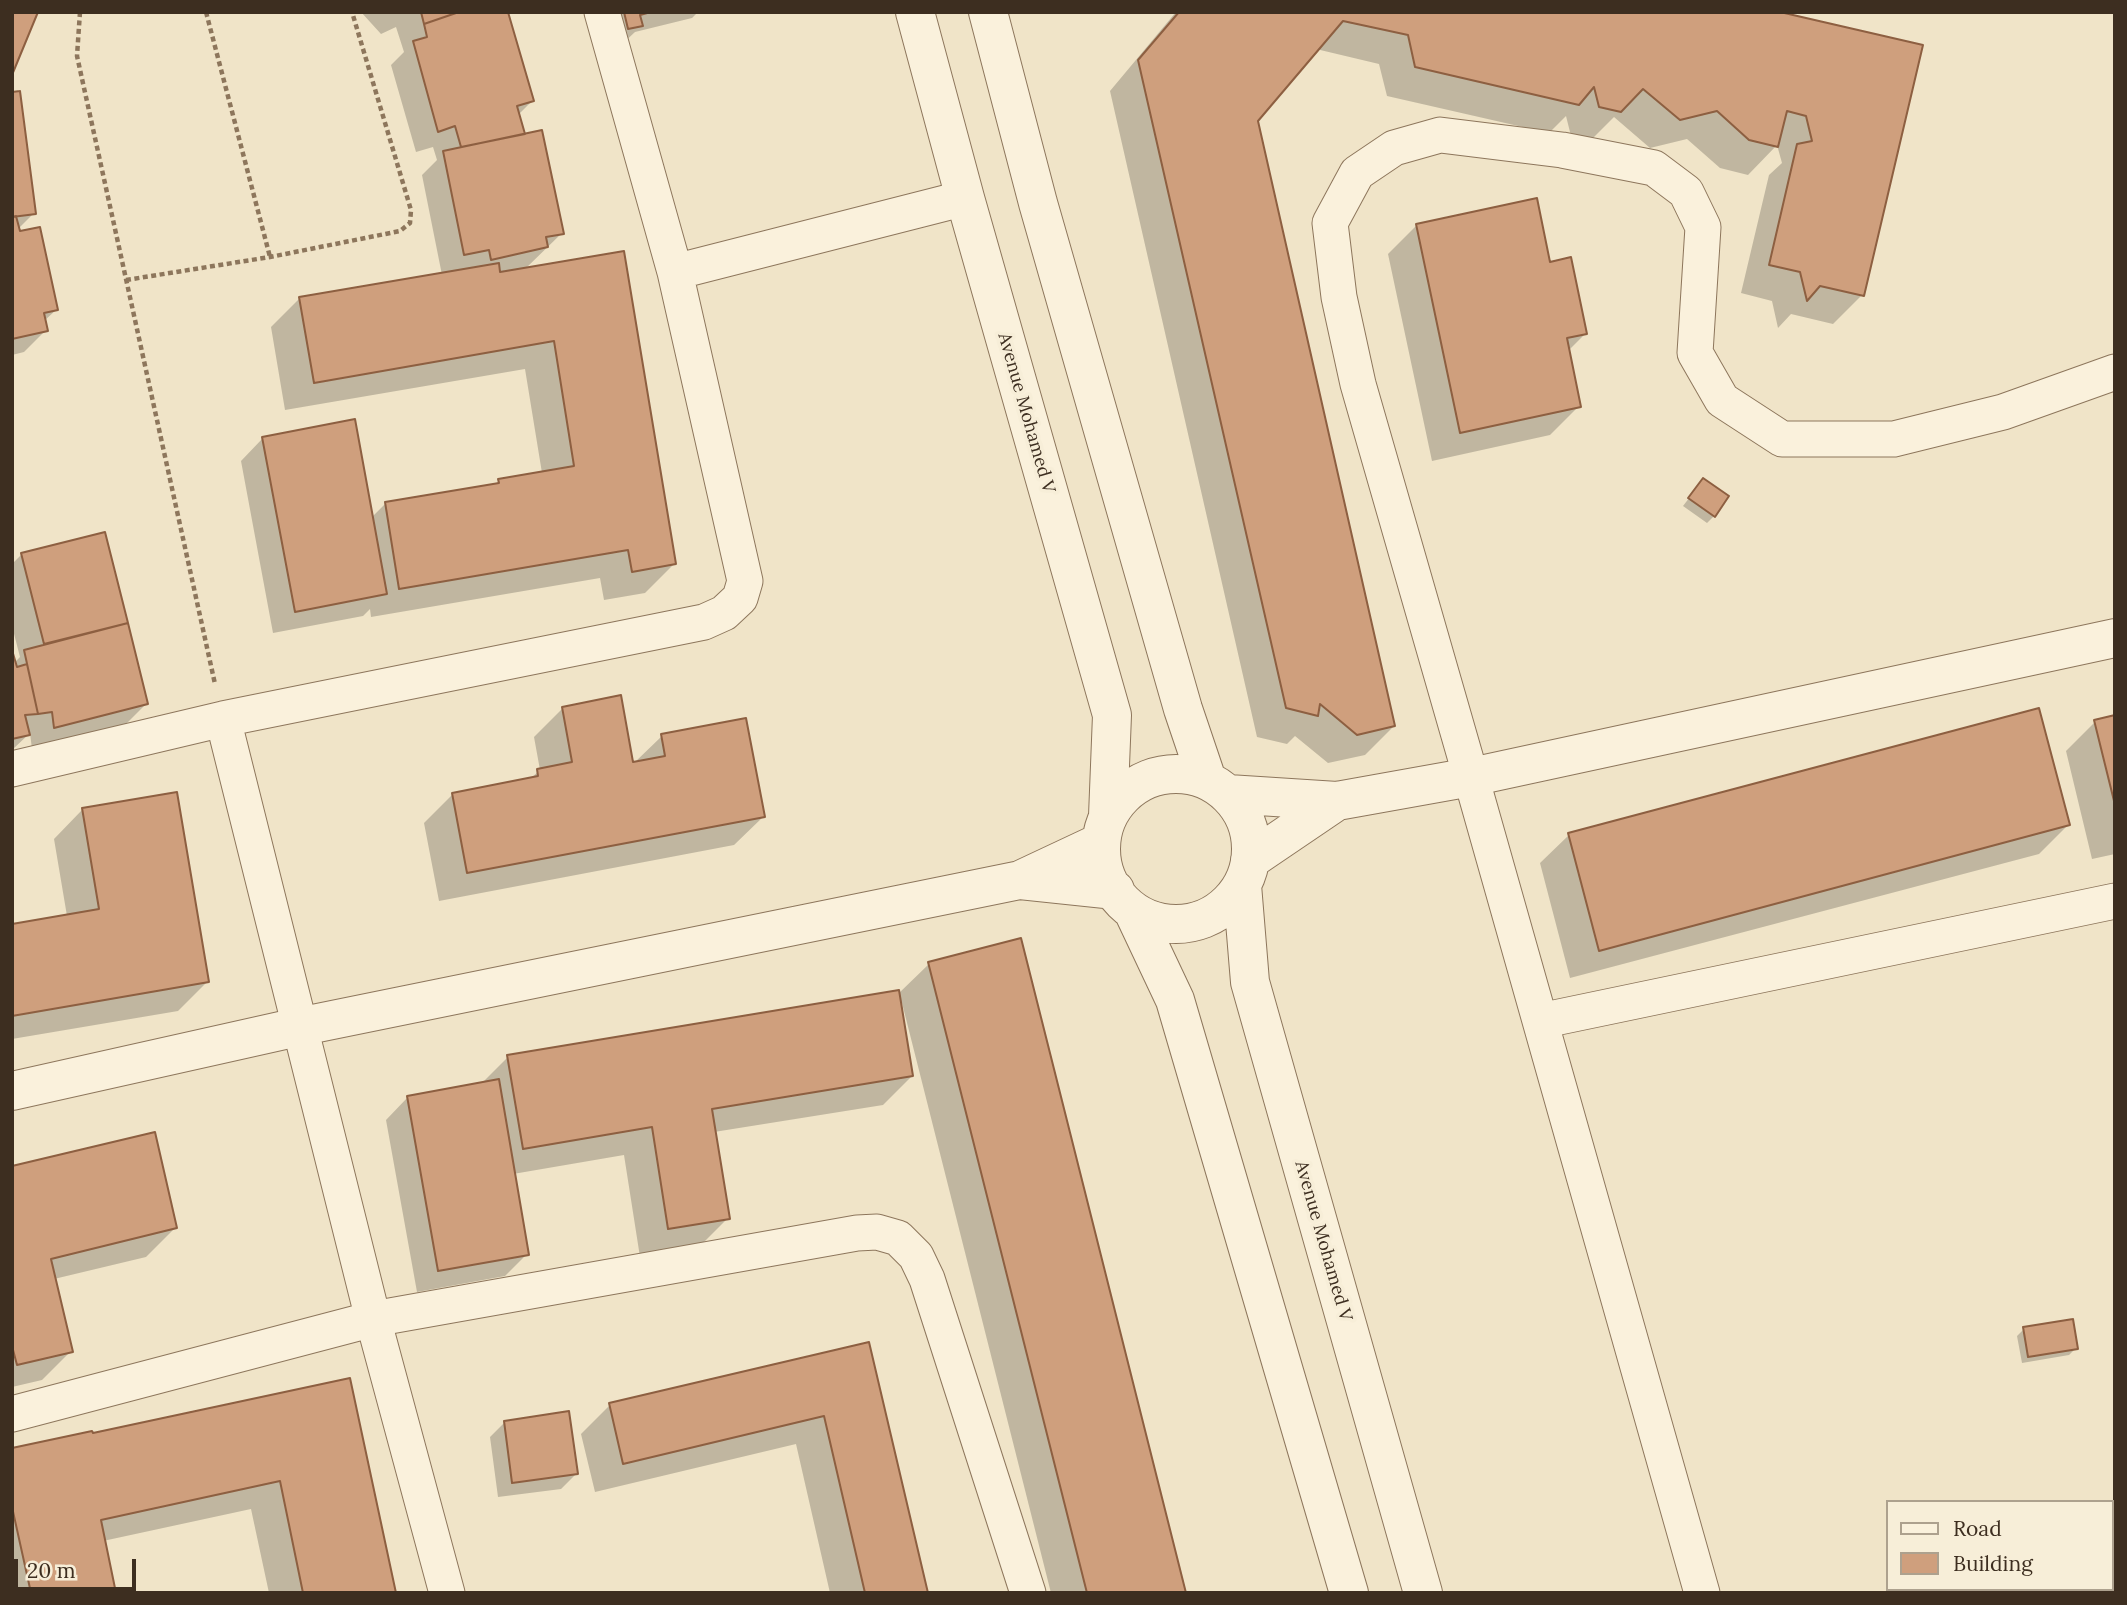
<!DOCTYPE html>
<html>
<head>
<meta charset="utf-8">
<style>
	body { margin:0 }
	#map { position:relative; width:2127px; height:1605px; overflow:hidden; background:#f0e4c8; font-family:Lora,serif }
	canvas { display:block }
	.frame { position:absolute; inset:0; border:14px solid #3d2e20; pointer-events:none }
	.legend { position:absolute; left:1886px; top:1500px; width:228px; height:91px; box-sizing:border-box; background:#f7eed8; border:2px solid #ada18e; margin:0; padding:9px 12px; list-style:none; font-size:21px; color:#3d2e20 }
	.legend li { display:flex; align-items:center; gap:14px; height:35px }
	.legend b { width:35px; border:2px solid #ada18e }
	.scale { position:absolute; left:14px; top:1559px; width:122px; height:32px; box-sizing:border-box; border:4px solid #3d2e20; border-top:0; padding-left:9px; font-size:21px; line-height:24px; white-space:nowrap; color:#3d2e20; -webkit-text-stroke:5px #f7eed8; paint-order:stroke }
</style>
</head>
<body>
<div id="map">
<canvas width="2127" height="1605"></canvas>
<div class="frame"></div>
<ul class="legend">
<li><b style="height:9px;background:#faf1dc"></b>Road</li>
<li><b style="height:19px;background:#cf9f7d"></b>Building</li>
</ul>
<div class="scale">20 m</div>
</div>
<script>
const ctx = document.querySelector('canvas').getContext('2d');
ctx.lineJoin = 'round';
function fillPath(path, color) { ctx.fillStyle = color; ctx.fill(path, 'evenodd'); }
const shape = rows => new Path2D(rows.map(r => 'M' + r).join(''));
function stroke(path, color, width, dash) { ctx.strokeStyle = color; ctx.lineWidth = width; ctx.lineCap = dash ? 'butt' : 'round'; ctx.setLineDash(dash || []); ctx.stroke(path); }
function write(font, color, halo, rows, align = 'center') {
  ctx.font = font + ' Lora,serif'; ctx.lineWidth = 7; ctx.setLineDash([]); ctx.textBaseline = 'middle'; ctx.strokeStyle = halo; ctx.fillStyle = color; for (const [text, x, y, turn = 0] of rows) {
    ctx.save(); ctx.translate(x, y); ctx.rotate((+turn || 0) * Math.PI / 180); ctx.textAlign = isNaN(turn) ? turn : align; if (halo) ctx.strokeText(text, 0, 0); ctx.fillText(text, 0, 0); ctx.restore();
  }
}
fillPath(shape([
	[361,12,481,12,532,101,518,115,562,233,524,270,674,564,645,593,604,600,600,578,371,617,370,609,363,616,273,633,241,461,263,438,371,518,386,503,495,485,499,481,542,473,525,369,285,410,271,327,300,298,442,275,422,175,437,160,433,147,416,152,391,65,404,52,396,27,381,34],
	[597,12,698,12,692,18,635,32,619,47],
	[1176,12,1772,12,1920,46,1862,295,1833,324,1791,314,1778,328,1772,301,1741,293,1769,175,1782,163,1777,145,1748,175,1720,168,1687,139,1650,148,1614,117,1591,140,1571,136,1566,116,1549,133,1387,96,1379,64,1316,49,1256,120,1394,726,1365,755,1328,763,1295,736,1287,744,1257,737,1110,91],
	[12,93,34,213,18,229,56,310,44,321,46,330,24,352,12,355],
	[1417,225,1549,264,1585,334,1568,351,1579,406,1550,435,1432,461,1388,254],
	[1703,480,1714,516,1707,523,1683,506],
	[104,534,146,704,124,726,32,749,30,733,12,750,12,653,14,663,20,657,12,626,12,564,22,554],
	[563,708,634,763,662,736,763,817,734,845,439,901,424,823,453,794,529,780,540,770,534,737],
	[2115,717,2115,854,2092,859,2066,751,2095,722],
	[82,810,207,982,178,1011,12,1039,12,926,67,916,54,839],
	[2068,825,2039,854,1570,978,1540,863,1569,835],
	[929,964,1184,1593,1051,1593,902,1003,900,1004,912,1076,883,1105,714,1132,728,1218,699,1247,640,1257,624,1155,513,1174,527,1254,505,1276,417,1292,386,1120,408,1097,481,1084,508,1057,898,994],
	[12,1168,175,1228,146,1257,54,1279,71,1351,42,1380,12,1387],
	[2024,1329,2076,1348,2069,1355,2022,1363,2017,1336],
	[868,1344,926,1593,830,1593,796,1444,595,1492,581,1434,610,1405],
	[349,1380,394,1593,269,1593,251,1509,103,1541,114,1593,12,1593,12,1450,91,1436],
	[505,1422,576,1474,561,1489,498,1497,490,1437]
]), '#0003');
const building = shape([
	[12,12,38,12,12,75,12,12],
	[421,12,459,12,424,24,421,12],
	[459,12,508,12,534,101,517,106,525,134,461,147,455,126,438,132,413,41,427,37,424,24,459,12],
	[624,12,651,12,640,15,643,26,628,29,624,12],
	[1179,12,1780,12,1923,45,1864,296,1820,286,1807,301,1800,272,1769,265,1797,144,1812,141,1806,116,1787,111,1778,147,1749,140,1717,111,1680,120,1643,89,1621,112,1599,107,1594,87,1579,105,1415,67,1408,35,1343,21,1258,121,1395,726,1357,735,1320,704,1318,716,1286,708,1138,60,1179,12],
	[20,91,36,214,12,217,12,92,20,91],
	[542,130,564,234,546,237,548,247,491,260,489,250,464,255,443,151,542,130],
	[1537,198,1550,262,1571,257,1587,334,1567,338,1581,407,1460,433,1416,224,1537,198],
	[16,216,20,231,40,227,58,310,44,313,48,331,12,339,12,217,16,216],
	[624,251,676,564,632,572,628,550,399,589,385,502,499,483,498,479,574,466,554,341,314,383,299,297,499,263,500,272,624,251],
	[355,419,387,594,295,612,262,437,355,419],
	[1703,478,1729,496,1715,517,1688,498,1703,478],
	[105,532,128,623,44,644,21,553,105,532],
	[128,623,148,704,54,728,52,712,38,714,24,650,128,623],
	[12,650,17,667,27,664,38,714,25,715,30,735,12,739,12,650],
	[621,695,633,762,665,756,661,734,746,718,765,817,467,873,452,793,538,776,537,769,572,762,562,707,621,695],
	[2039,708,2070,825,1599,951,1568,833,2039,708],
	[2115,715,2115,805,2094,720,2115,715],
	[177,792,209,982,12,1016,12,924,99,909,82,808,177,792],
	[1021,938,1186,1593,1087,1593,928,962,1021,938],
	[899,990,913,1076,712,1109,730,1219,668,1229,652,1127,523,1149,507,1055,899,990],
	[499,1079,529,1255,438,1271,407,1096,499,1079],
	[155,1132,177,1228,51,1259,73,1352,17,1365,12,1346,12,1166,155,1132],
	[2073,1319,2078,1349,2028,1357,2023,1327,2073,1319],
	[869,1342,928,1593,865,1593,824,1416,623,1464,609,1403,869,1342],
	[350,1378,396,1593,303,1593,280,1481,101,1520,116,1593,31,1593,12,1507,12,1448,92,1431,93,1433,350,1378],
	[569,1411,578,1474,512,1483,504,1421,569,1411]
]);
fillPath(building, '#cf9f7d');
stroke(building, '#8d5f41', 2);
const minor = shape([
	[675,272,965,198],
	[223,719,373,1319,447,1593],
	[12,769,223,719,704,622,724,613,740,598,745,581,675,272,602,12],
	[1540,1021,2115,901],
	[12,1414,373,1319,857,1233,877,1232,898,1238,916,1256,927,1279,1028,1593],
	[1702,1593,1471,777,1358,384,1339,297,1330,223,1357,173,1394,148,1440,135,1562,150,1654,168,1686,192,1703,227,1695,353,1722,400,1782,439,1894,439,2003,412,2115,372]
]);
const tertiary = shape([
	[915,12,965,198,1112,715,1108,816],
	[988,12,1038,203,1183,709,1207,780],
	'1101 849a75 75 0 1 1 150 0a75 75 0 1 1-150 0Z',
	[1228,794,1337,801,1471,777,2115,638],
	[1250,860,1337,801],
	[1020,880,1115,890],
	[1242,885,1250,982,1423,1593],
	[1133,911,1175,1000,1349,1593],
	[12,1091,298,1027,1020,880,1101,842]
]);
stroke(minor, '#8d765c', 37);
stroke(tertiary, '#8d765c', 40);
stroke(shape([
	[80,12,77,56,215,684],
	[206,12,270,257],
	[126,280,270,257,400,231,410,223,411,210,352,12]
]), '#8d765c', 4.5, [5, 3.5]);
stroke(minor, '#faf1dc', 35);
stroke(tertiary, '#faf1dc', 38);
write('18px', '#3d2e20', '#f7eed8', [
	["Avenue Mohamed V",1026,413,74],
	["Avenue Mohamed V",1323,1241,74]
]);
</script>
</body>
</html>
